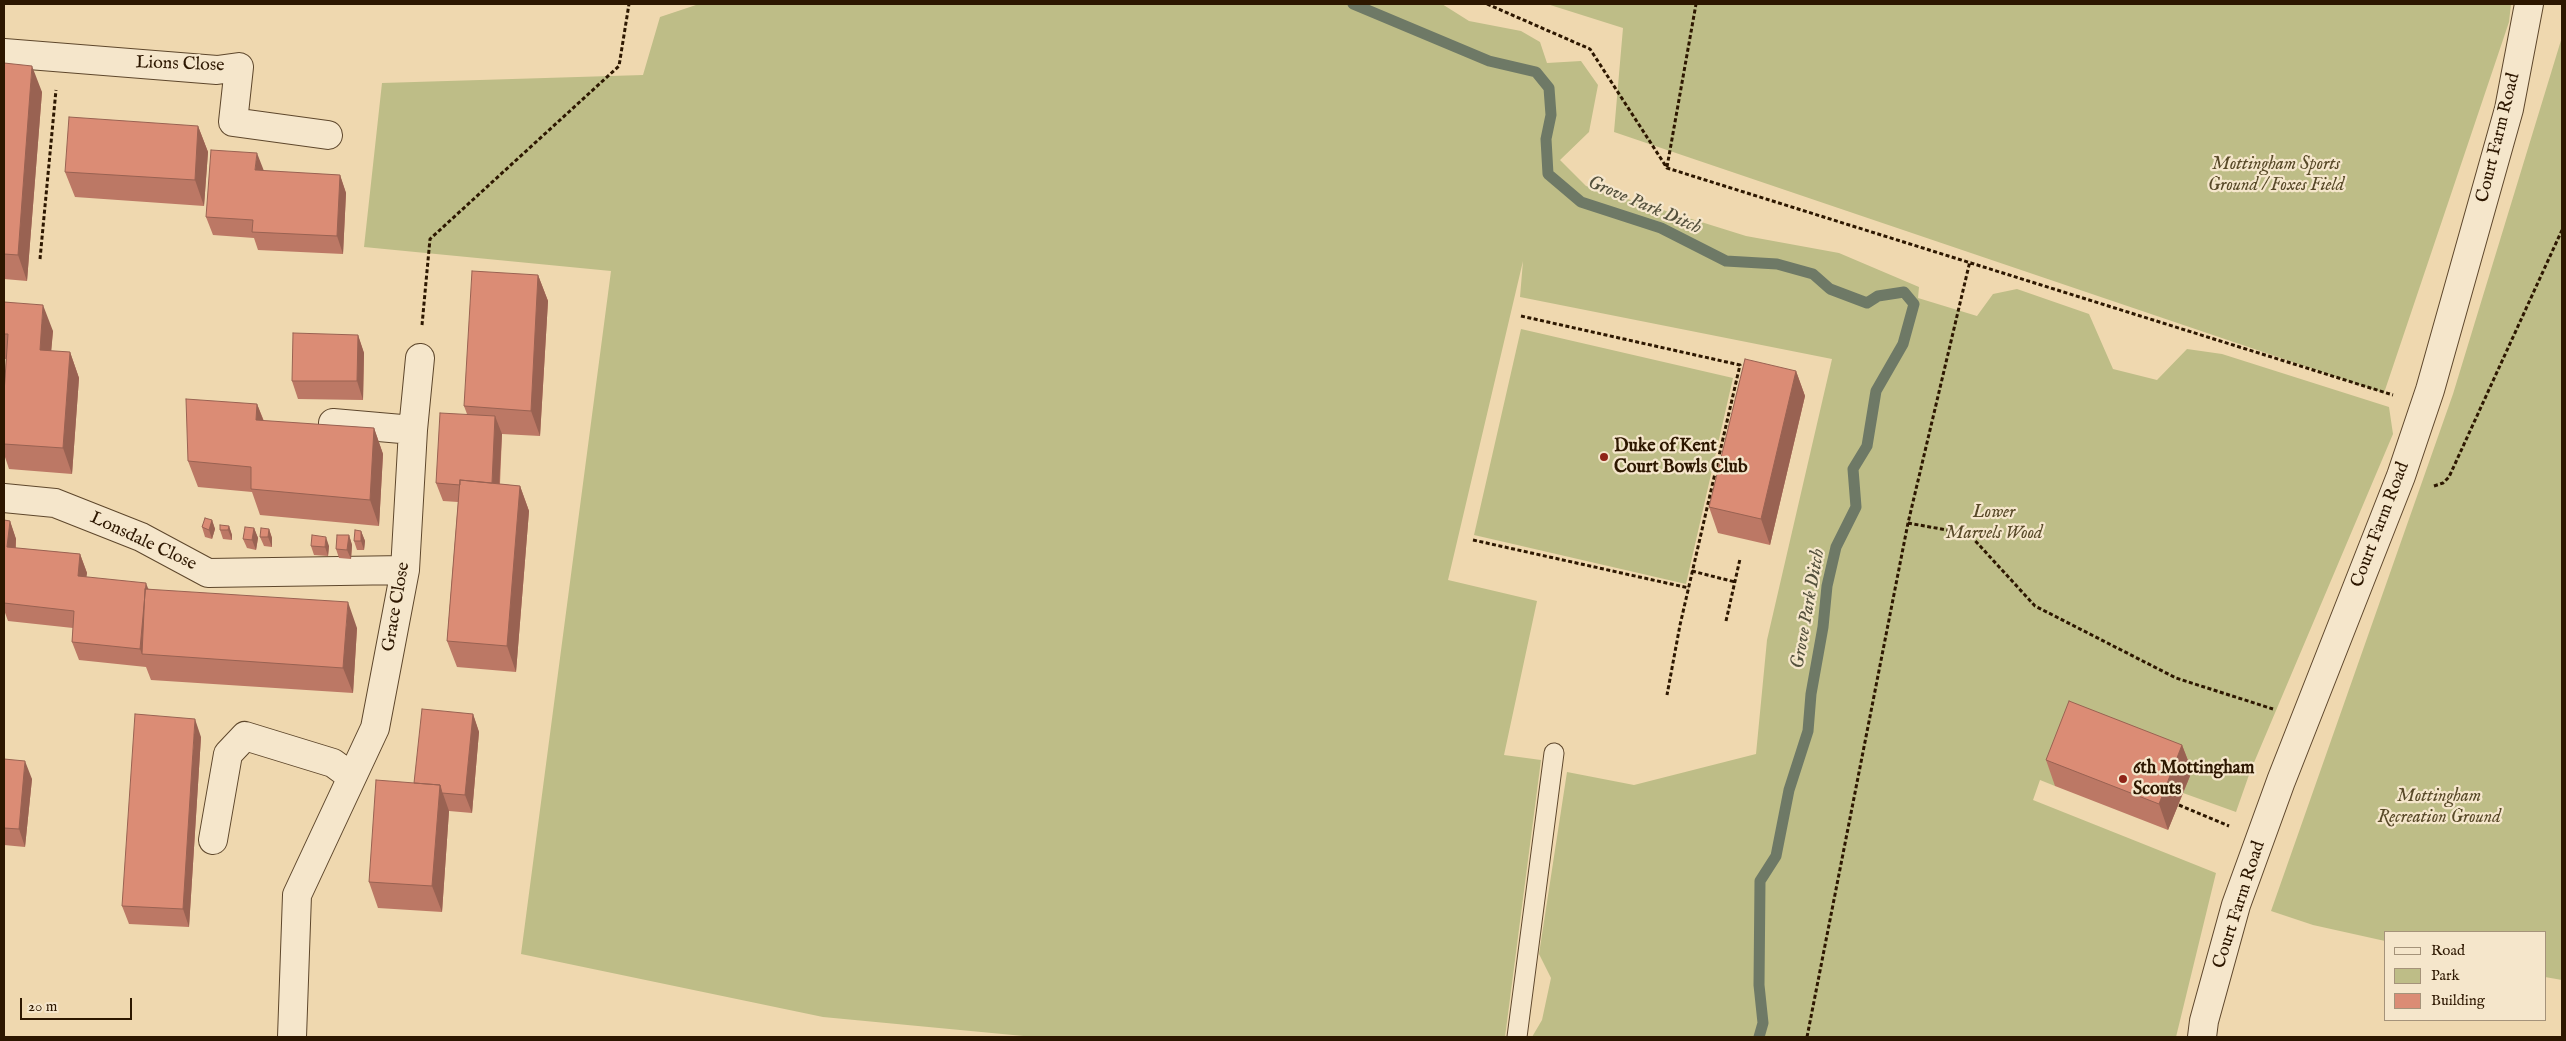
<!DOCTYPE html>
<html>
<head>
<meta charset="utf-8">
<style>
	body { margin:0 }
	#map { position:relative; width:2566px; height:1041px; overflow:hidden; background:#efd8af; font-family:"IM FELL English",serif }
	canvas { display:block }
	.frame { position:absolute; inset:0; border:5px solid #2d1700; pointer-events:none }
	.legend { position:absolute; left:2384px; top:931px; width:162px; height:90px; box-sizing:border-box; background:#f5e6cb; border:1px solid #a5937a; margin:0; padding:6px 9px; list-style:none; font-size:15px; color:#2d1700 }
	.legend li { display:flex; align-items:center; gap:10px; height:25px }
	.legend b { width:25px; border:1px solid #a5937a }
	.scale { position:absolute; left:20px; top:998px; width:112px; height:22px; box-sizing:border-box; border:2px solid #2d1700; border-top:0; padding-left:6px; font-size:15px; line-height:18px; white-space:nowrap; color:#2d1700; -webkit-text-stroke:4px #f5e6cb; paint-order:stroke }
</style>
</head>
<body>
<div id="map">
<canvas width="2566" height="1041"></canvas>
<div class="frame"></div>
<ul class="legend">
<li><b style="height:6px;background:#f5e6cb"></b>Road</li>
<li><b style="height:14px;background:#bebd87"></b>Park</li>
<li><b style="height:14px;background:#db8c75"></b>Building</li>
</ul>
<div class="scale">20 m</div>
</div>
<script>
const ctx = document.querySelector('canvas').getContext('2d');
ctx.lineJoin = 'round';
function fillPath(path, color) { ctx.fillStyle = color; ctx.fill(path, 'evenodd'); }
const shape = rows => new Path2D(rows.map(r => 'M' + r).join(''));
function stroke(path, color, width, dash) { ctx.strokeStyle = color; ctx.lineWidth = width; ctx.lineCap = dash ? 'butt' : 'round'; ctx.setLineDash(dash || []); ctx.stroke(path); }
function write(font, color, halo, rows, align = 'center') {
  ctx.font = font + ' "IM FELL English",serif'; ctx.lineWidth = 4.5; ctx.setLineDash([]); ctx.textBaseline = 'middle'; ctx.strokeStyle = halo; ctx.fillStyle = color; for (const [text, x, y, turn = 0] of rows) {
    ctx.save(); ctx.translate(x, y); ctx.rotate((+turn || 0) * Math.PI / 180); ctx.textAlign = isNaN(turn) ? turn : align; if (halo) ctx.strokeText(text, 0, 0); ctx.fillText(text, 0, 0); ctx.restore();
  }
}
fillPath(shape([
	[699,4,1442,4,1469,21,1521,31,1540,42,1547,63,1581,61,1598,85,1589,132,1560,160,1586,186,1746,236,1839,253,1919,287,1918,298,1977,316,1993,294,2017,289,2089,314,2113,369,2157,380,2187,349,2222,354,2389,407,2393,434,2250,772,2236,812,2183,793,2191,771,2078,727,2055,786,2040,780,2033,800,2216,873,2176,1037,1532,1037,1542,1020,1551,978,1539,954,1567,772,1634,785,1756,754,1767,640,1832,359,1520,297,1523,261,1448,580,1537,601,1504,755,1541,760,1505,1037,1034,1037,823,1017,521,954,611,271,364,247,382,83,643,75,660,17],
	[1547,4,2511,4,2509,22,2384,393,1614,132,1623,28],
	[2562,22,2562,980,2545,977,2545,932,2385,932,2385,941,2313,925,2271,911,2453,394,2562,37],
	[1521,329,1733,378,1686,584,1474,535]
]), '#bebd87');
stroke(shape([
	[1353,4,1489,61,1536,72,1549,88,1551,115,1546,139,1548,174,1581,202,1661,228,1726,261,1777,264,1813,274,1830,289,1867,303,1878,296,1904,292,1914,304,1903,344,1876,391,1867,446,1853,469,1856,507,1836,547,1827,586,1823,627,1811,694,1808,731,1789,790,1776,856,1760,881,1759,985,1763,1023,1759,1037]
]), '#6e7966', 11);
const lane = shape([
	[1517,1037,1554,753]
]);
const street = shape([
	[4,53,217,70,239,67,233,122,328,135],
	[413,430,420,358],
	[4,498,55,503,141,537,208,573,405,570],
	[213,840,228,754,245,736,333,763,352,777],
	[292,1037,297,895,375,728,405,570,413,430,333,423],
	[2202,1037,2204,1021,2236,905,2281,781,2401,476,2430,390,2509,109,2529,4]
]);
stroke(lane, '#5e472c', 21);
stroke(street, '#5e472c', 30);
stroke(shape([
	[1487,4,1590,49,1667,168,2393,395],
	[1667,167,1696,4],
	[40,259,56,90],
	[1521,316,1740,365,1680,625,1667,695],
	[422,325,430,239,619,66,629,4],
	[2434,486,2443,483,2449,477,2562,230],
	[1908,523,1969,534,2035,606,2176,678,2273,709],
	[1473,540,1689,588],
	[1692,571,1735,582],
	[1726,621,1740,559],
	[2179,805,2229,826],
	[1807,1037,1908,523,1970,261]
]), '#2d1700', 3, [4, 2.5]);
stroke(lane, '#f5e6cb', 19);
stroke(street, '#f5e6cb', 28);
fillPath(shape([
	[4,63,42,92,27,281,4,279],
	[198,126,208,152,204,206,75,197,65,172],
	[264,171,340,175,346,193,343,254,258,250,254,238,213,235,206,217],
	[538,275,548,301,540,436,502,434,500,484,520,486,529,511,516,672,457,667,447,641,458,502,443,501,436,483,467,414,464,406],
	[4,302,53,331,51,351,70,352,79,378,72,474,9,469,4,454,4,393,6,359,4,359],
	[358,335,364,353,363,400,298,399,292,381],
	[1796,371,1805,396,1770,545,1718,533,1709,507],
	[257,404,264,421,374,428,383,454,379,526,260,515,252,492,198,487,188,461],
	[4,520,10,521,16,539,16,548,80,554,87,573,86,577,357,628,353,693,151,680,146,667,79,660,72,642,73,628,8,621,4,610],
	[212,520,215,529,212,539,205,537,202,527],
	[229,526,232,535,232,540,223,539,220,530],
	[254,528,258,538,256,550,247,548,243,539],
	[269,529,272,538,272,547,264,546,260,537],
	[361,531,365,541,364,550,357,550,354,541],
	[349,535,352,545,351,559,339,558,336,549],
	[311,546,329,546,328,556,314,555],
	[473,714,479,732,472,813,449,811,442,912,378,908,369,882,414,783],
	[201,737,189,927,129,924,122,906],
	[2182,745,2192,771,2168,830,2055,786,2046,760],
	[4,759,32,779,25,847,4,845]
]), '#bc7865');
fillPath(shape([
	[32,66,42,92,27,281,18,255],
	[198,126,208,152,204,206,195,180],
	[257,153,264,171,255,170],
	[340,175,346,193,343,254,337,236],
	[538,275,548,301,540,436,531,411],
	[43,305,53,331,49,376,40,350],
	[358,335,364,353,363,400,357,381],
	[70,352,79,378,72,474,63,448],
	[1796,371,1805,396,1770,545,1761,519],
	[257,404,267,430,256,420],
	[495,416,502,434,498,505,492,487],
	[374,428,383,454,379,526,370,500],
	[520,486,529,511,516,672,507,646],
	[212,520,215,529,212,539,209,530],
	[10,521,16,539,14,565,7,547],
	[229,526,232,535,232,540,228,530],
	[254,528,258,538,256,550,252,540],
	[269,529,272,538,272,547,268,537],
	[361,531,365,541,364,550,361,541],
	[349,535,352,545,351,559,347,550],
	[326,537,329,546,328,556,325,547],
	[80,554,87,573,84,594,78,576],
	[146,583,153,601,142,654,140,649],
	[348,602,357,628,353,693,343,668],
	[473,714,479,732,472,813,465,795],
	[195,719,201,737,189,927,183,909],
	[2182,745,2192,771,2168,830,2159,804],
	[25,761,32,779,25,847,19,829],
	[440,785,449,811,442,912,432,886]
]), '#996252');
const building = shape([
	[4,63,32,66,18,255,4,254,4,63],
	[69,117,198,126,195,180,65,172,69,117],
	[211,150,257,153,255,170,340,175,337,236,252,232,253,220,206,217,211,150],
	[472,271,538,275,531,411,464,406,472,271],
	[4,302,43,305,40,350,70,352,63,448,4,444,4,393,8,334,4,334,4,302],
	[293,333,358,335,357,381,292,381,293,333],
	[1745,359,1796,371,1761,519,1709,507,1745,359],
	[186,399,257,404,256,420,374,428,370,500,251,489,251,467,188,461,186,399],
	[440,413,495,416,492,483,460,480,460,485,436,483,440,413],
	[460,480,520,486,507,646,447,641,460,480],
	[205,518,212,520,209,530,202,527,205,518],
	[4,520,10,521,7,547,80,554,78,576,146,583,140,649,72,642,74,611,4,603,4,520],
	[220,525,229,526,228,530,220,530,220,525],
	[245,527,254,528,252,540,243,539,245,527],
	[261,528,269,529,268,537,260,537,261,528],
	[355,530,361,531,361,541,354,541,355,530],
	[312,535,326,537,325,547,311,546,312,535],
	[337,535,349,535,347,550,336,549,337,535],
	[145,589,348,602,343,668,142,654,145,589],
	[2069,701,2182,745,2159,804,2046,760,2069,701],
	[422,709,473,714,465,795,442,793,440,785,414,783,422,709],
	[135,714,195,719,183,909,122,906,135,714],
	[4,759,25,761,19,829,4,828,4,759],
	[376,780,440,785,432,886,369,882,376,780]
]);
fillPath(building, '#db8c75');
stroke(building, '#996252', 1);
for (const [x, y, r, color] of [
	[1604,457,5,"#8f2418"],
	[2123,779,5,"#8f2418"]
]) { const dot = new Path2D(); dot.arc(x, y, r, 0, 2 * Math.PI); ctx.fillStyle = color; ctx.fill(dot); stroke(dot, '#f5e6cb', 2); }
write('18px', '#2d1700', '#f5e6cb', [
	["Lions Close",180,65,2],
	["Court Farm Road",2499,138,-76],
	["Court Farm Road",2381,525,-69],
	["Lonsdale Close",143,542,25],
	["Grace Close",397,607,-80],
	["Court Farm Road",2240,905,-72]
]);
write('italic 18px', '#584928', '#f5e6cb', [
	["Mottingham Sports",2276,165],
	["Ground / Foxes Field",2276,186],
	["Lower",1994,513],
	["Marvels Wood",1994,534],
	["Mottingham",2439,797],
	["Recreation Ground",2439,818]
]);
write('bold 18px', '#2d1700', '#f5e6cb', [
	["Duke of Kent",1614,447],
	["Court Bowls Club",1614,468],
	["6th Mottingham",2133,769],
	["Scouts",2133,790]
], 'left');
write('italic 19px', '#53503c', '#f5e6cb', [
	["Grove Park Ditch",1644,206,23],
	["Grove Park Ditch",1809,609,-80]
]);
</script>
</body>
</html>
